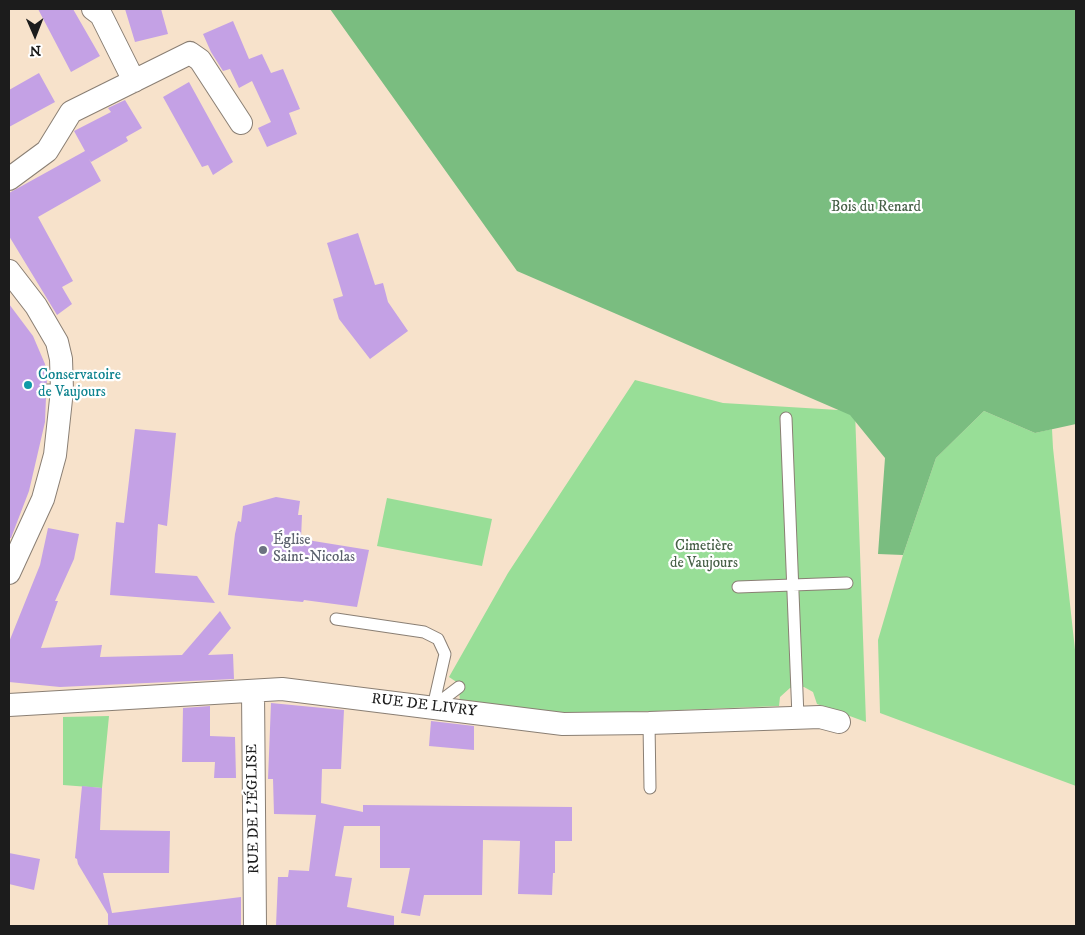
<!DOCTYPE html>
<html>
<head>
<meta charset="utf-8">
<style>
	body { margin:0 }
	#map { position:relative; width:1085px; height:935px; overflow:hidden; background:#f7e2cb; font-family:"IM FELL DW Pica",serif }
	canvas { display:block }
	.frame { position:absolute; inset:0; border:10px solid #1c1c1c; pointer-events:none }
	.north { position:absolute; left:10px; top:10px; width:50px; height:50px; -webkit-text-stroke:4px #fff; paint-order:stroke; rotate:179deg; font-size:14px; font-weight:700; line-height:20px; text-align:center; color:#1c1c1c }
	.north::after { content:''; display:block; margin:auto; width:18px; height:22px; background:#1c1c1c; clip-path:polygon(50% 0,100% 100%,50% 72%,0 100%) }
</style>
</head>
<body>
<div id="map">
<canvas width="1085" height="935"></canvas>
<div class="frame"></div>
<div class="north">N</div>
</div>
<script>
const ctx = document.querySelector('canvas').getContext('2d');
ctx.lineJoin = 'round';
function fillPath(path, color) { ctx.fillStyle = color; ctx.fill(path, 'evenodd'); }
const shape = rows => new Path2D(rows.map(r => 'M' + r).join(''));
function stroke(path, color, width, dash) { ctx.strokeStyle = color; ctx.lineWidth = width; ctx.lineCap = dash ? 'butt' : 'round'; ctx.setLineDash(dash || []); ctx.stroke(path); }
function write(font, color, halo, rows, align = 'center') {
  ctx.font = font + ' "IM FELL DW Pica",serif'; ctx.lineWidth = 4.5; ctx.setLineDash([]); ctx.textBaseline = 'middle'; ctx.strokeStyle = halo; ctx.fillStyle = color; for (const [text, x, y, turn = 0] of rows) {
    ctx.save(); ctx.translate(x, y); ctx.rotate((+turn || 0) * Math.PI / 180); ctx.textAlign = isNaN(turn) ? turn : align; if (halo) ctx.strokeText(text, 0, 0); ctx.fillText(text, 0, 0); ctx.restore();
  }
}
fillPath(shape([
	[635,380,723,403,855,411,866,722,817,704,813,692,804,687,790,688,780,697,779,706,583,714,460,703,459,687,455,681,449,677,508,573],
	[984,411,1035,433,1052,429,1053,448,1076,659,1076,786,880,713,878,640,903,555,936,458],
	[387,498,492,519,482,566,377,546],
	[109,716,102,788,63,785,63,717]
]), '#98de97');
fillPath(shape([
	[330,9,1076,9,1076,424,1035,433,984,411,936,458,903,555,878,554,885,458,850,415,517,271]
]), '#7abd80');
fillPath(shape([
	[38,9,73,9,100,56,71,72],
	[125,9,161,9,168,34,135,42],
	[233,21,249,59,262,54,271,73,283,69,300,109,289,113,297,134,267,147,258,128,271,122,252,81,239,88,230,69,223,71,211,52,203,34],
	[39,73,55,102,9,127,9,90],
	[189,82,233,162,213,175,208,165,202,167,163,97],
	[125,100,142,128,126,137,128,141,91,162,89,159,101,181,38,217,73,281,62,287,72,304,57,315,9,236,9,193,85,151,74,131,111,112,108,108],
	[358,233,375,285,383,283,388,302,408,331,370,359,339,319,333,299,343,296,327,243],
	[9,304,33,336,45,364,47,383,43,384,40,390,41,394,46,397,45,422,29,491,11,538,9,538],
	[135,429,176,433,167,526,158,524,155,573,197,576,215,603,110,595,116,522,124,523],
	[276,497,300,501,298,515,302,515,301,539,369,550,357,607,304,600,303,602,228,595,235,534,238,521,241,522,243,506],
	[48,528,79,534,74,559,55,601,58,601,41,648,102,645,100,657,182,655,220,611,231,628,208,655,233,654,234,679,60,687,9,682,9,642,40,565],
	[271,703,344,710,341,769,322,769,321,803,363,812,363,805,572,807,572,841,555,841,555,873,553,873,552,895,518,894,520,841,483,840,482,895,424,895,420,916,401,913,410,868,380,868,380,826,344,826,335,876,352,878,347,907,394,916,394,926,276,926,278,877,288,877,289,870,309,871,316,815,274,814,273,779,268,779],
	[210,706,210,736,235,737,236,778,214,778,215,762,182,762,183,708],
	[431,721,474,726,474,750,429,746],
	[82,786,102,788,100,830,170,831,169,873,103,873,112,913,241,897,241,926,108,926,108,914,78,864,77,859,75,858],
	[9,853,40,859,34,890,9,884]
]), '#c4a1e5');
const service = shape([
	[47,390,62,390],
	[786,418,798,717],
	[738,587,847,583],
	[336,619,424,632,438,639,445,654,433,707],
	[434,706,459,687],
	[649,723,650,788]
]);
const minor = shape([
	[93,9,101,15,134,81],
	[9,179,47,151,71,112,190,53,200,60,241,123],
	[9,271,36,306,57,342,61,359,62,390,55,455,43,499,9,573],
	[253,691,255,926],
	[9,705,282,689,563,724,649,723,820,717,839,722]
]);
stroke(service, '#8a7f74', 13);
stroke(minor, '#8a7f74', 24);
stroke(service, '#fff', 11);
stroke(minor, '#fff', 22);
for (const [x, y, r, color] of [
	[28,385,5,"#0f9aa8"],
	[263,550,5,"#6b7280"]
]) { const dot = new Path2D(); dot.arc(x, y, r, 0, 2 * Math.PI); ctx.fillStyle = color; ctx.fill(dot); stroke(dot, '#fff', 2); }
write('15px', '#476047', '#fff', [
	["Bois du Renard",876,208],
	["Cimetière",704,547],
	["de Vaujours",704,564]
]);
write('15px', '#0d838f', '#fff', [
	["Conservatoire",38,376],
	["de Vaujours",38,393]
], 'left');
write('15px', '#5b616d', '#fff', [
	["Église",273,541],
	["Saint-Nicolas",273,558]
], 'left');
write('15px', '#1c1c1c', '#fff', [
	["RUE DE LIVRY",424,706,7],
	["RUE DE L'ÉGLISE",254,809,-91]
]);
</script>
</body>
</html>
